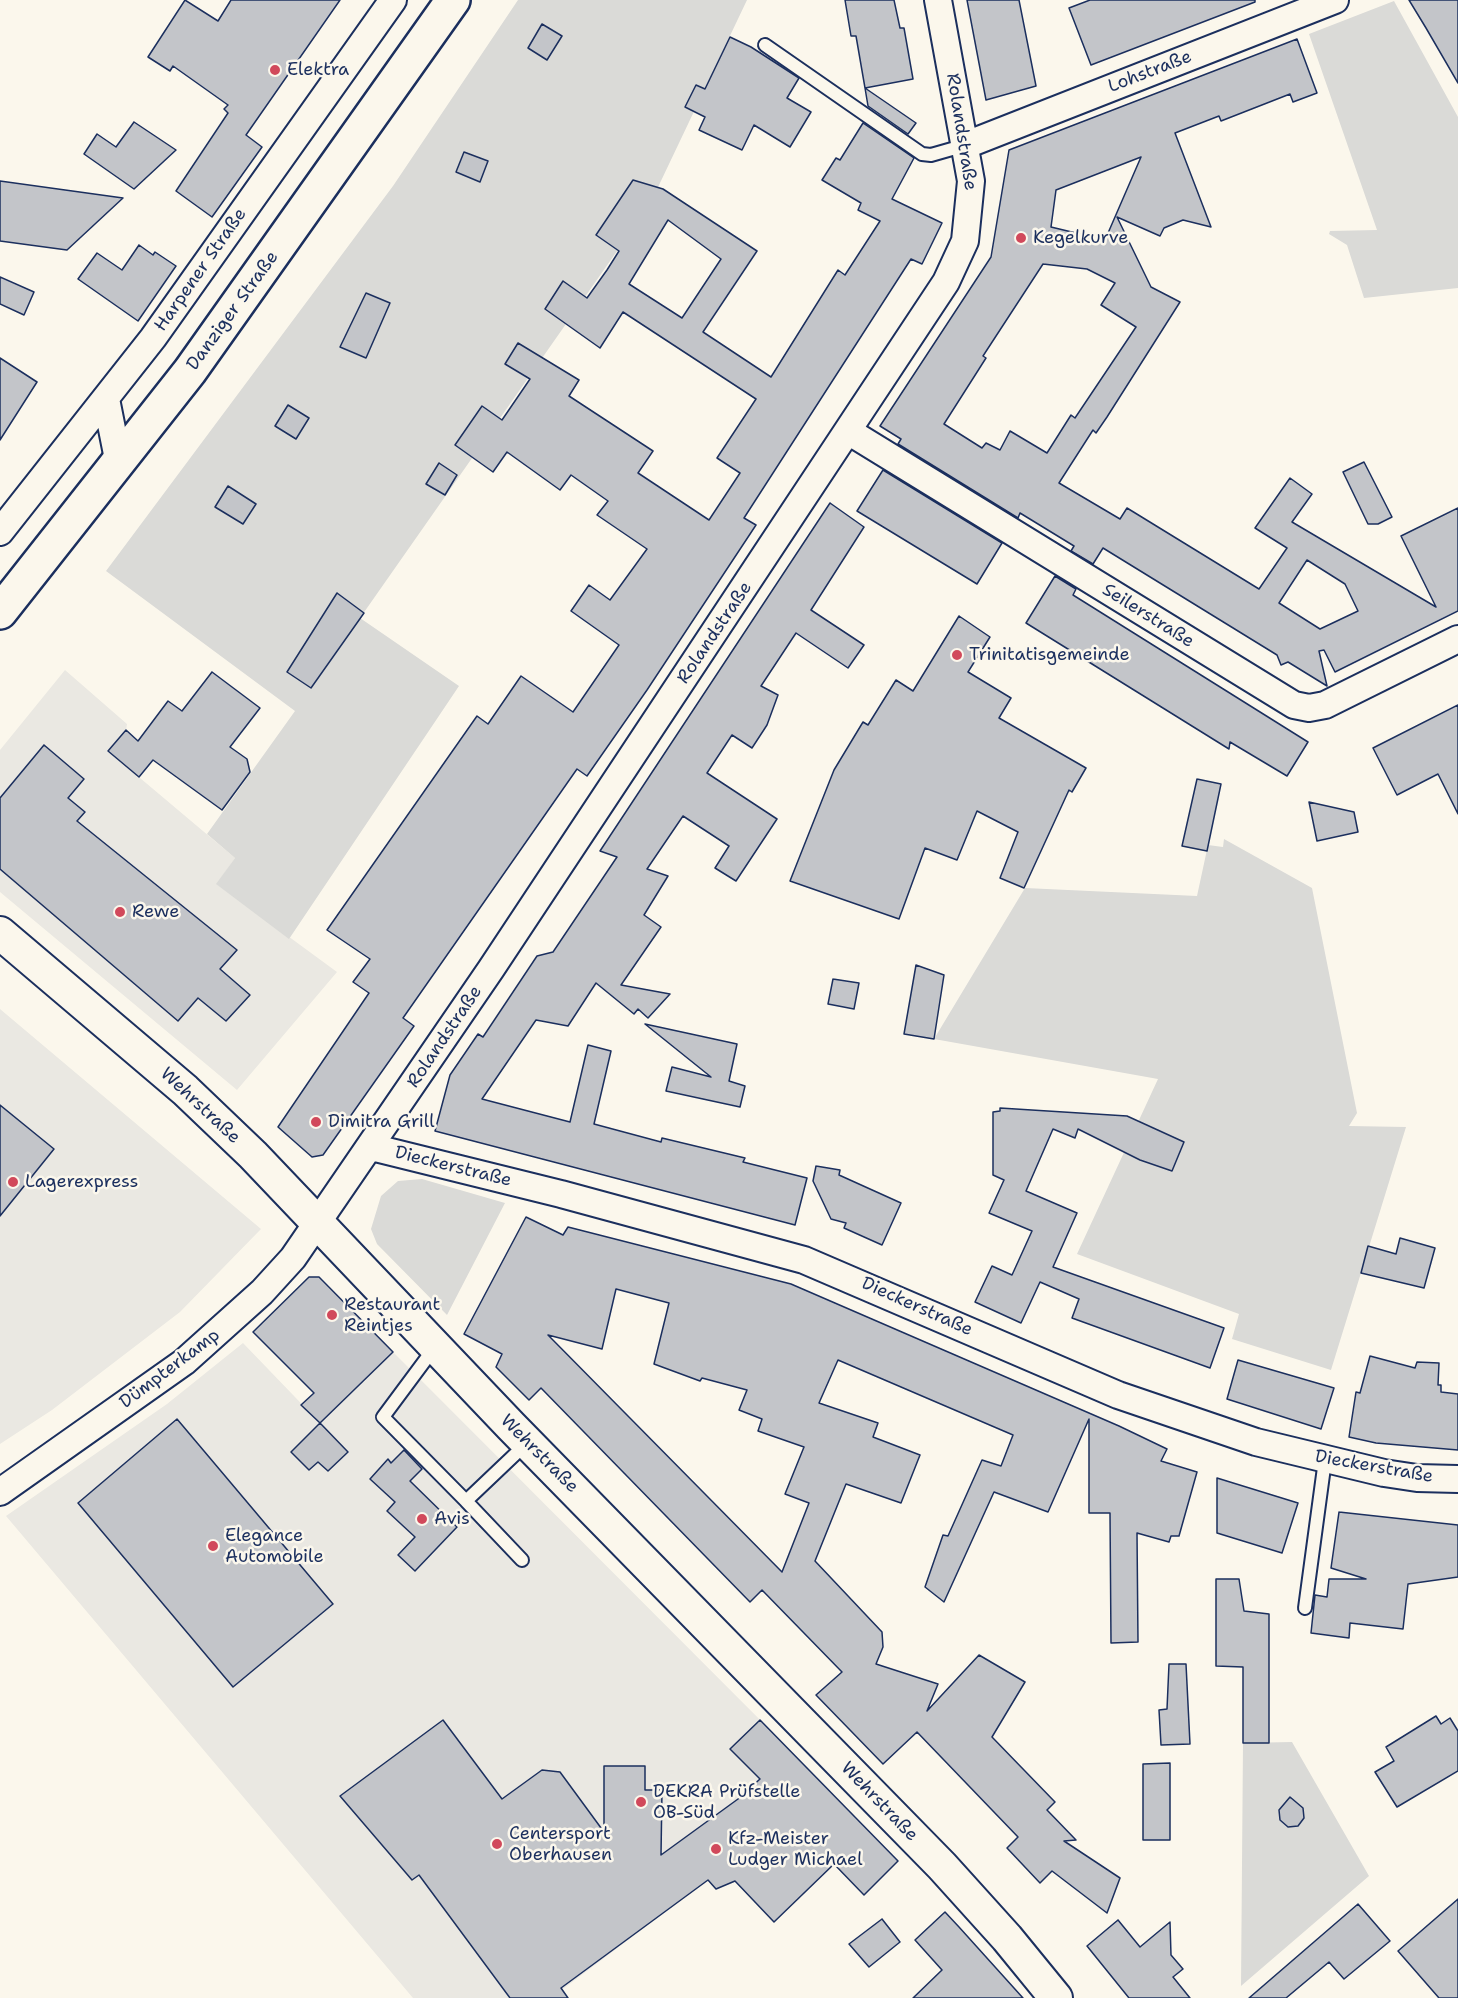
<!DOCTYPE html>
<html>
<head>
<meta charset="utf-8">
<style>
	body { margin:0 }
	canvas { display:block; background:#fbf7ec }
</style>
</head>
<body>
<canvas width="1458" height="1998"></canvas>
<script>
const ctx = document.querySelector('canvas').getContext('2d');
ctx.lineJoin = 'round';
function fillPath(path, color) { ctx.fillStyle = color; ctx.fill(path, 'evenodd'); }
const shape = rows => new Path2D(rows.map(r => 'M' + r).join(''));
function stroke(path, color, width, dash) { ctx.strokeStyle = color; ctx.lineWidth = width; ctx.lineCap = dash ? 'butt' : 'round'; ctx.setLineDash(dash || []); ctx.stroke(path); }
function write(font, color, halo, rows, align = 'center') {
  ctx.font = font + ' "Shantell Sans",sans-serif'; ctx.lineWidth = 5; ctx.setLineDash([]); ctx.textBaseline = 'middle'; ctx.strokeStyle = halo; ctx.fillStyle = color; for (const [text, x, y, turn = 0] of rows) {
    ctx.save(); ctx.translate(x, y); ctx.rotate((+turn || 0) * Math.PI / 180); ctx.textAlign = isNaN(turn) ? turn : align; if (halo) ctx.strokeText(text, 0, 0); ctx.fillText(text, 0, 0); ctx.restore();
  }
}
fillPath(shape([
	[65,670,127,724,126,730,108,751,235,858,217,884,337,972,237,1090,0,892,0,750],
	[0,1009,261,1229,180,1312,52,1410,0,1444],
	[243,1343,320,1423,393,1352,829,1789,551,1998,413,1998,6,1516,167,1404]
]), '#eae8e2');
fillPath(shape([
	[518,0,747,0,650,204,360,618,459,686,289,939,216,884,235,858,207,834,295,711,106,571,393,186],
	[1394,1,1458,117,1458,288,1364,298,1347,245,1329,234,1330,231,1377,230,1309,34],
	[1224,839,1312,888,1357,1113,1349,1126,1406,1127,1331,1370,1232,1339,1239,1314,1077,1254,1158,1079,934,1039,1025,888,1197,896,1208,845,1223,847],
	[422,1179,505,1203,447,1315,377,1244,371,1229,381,1196,398,1181],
	[1292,1742,1369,1876,1241,1986,1243,1743]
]), '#dadad7');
const building = shape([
	[185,0,218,21,231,0,340,0,246,135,262,147,212,217,176,191,228,113,224,109,228,105,173,66,170,71,148,57,185,0],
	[845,0,894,0,900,28,904,28,913,79,865,88,856,36,851,36,845,0],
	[967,0,1019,0,1036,86,986,100,967,0],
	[1090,0,1255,0,1255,2,1091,65,1069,8,1090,0],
	[1409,0,1458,0,1458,83,1426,28,1409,0],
	[542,24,562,36,547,60,528,48,542,24],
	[730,37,751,47,799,78,787,98,811,112,790,147,754,125,742,150,699,130,705,117,685,107,696,85,705,89,730,37],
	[1297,39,1317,93,1293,102,1290,94,1221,121,1219,116,1175,133,1211,227,1183,220,1164,228,1160,236,1117,217,1151,287,1180,302,1107,417,1096,433,1093,430,1059,483,1120,519,1127,508,1259,589,1287,548,1255,528,1290,478,1312,494,1292,522,1436,607,1401,536,1458,508,1458,611,1335,672,1324,650,1319,651,1327,686,1288,662,1281,665,1277,655,1103,548,1093,564,1071,551,1074,546,1020,513,1018,518,898,444,901,439,880,426,991,257,1009,150,1297,39],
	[1141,157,1105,240,1051,227,1056,190,1141,157],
	[1043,264,1087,269,1115,283,1101,305,1136,327,1075,418,1071,415,1047,453,1010,431,1000,450,986,443,982,448,944,424,986,358,983,356,1043,264],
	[1307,560,1345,584,1358,611,1320,629,1279,603,1307,560],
	[865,88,916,123,908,134,868,106,865,88],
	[134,122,176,150,134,189,84,154,97,134,116,147,134,122],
	[863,123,914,158,892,199,942,223,922,264,911,259,744,518,756,525,647,690,587,776,577,769,403,1018,414,1026,323,1155,312,1157,278,1127,369,993,353,982,370,959,327,930,477,716,488,724,521,676,573,712,619,645,571,611,589,585,610,600,647,549,597,515,608,501,571,475,560,490,507,452,493,472,455,445,482,406,502,420,530,379,505,364,518,343,579,380,569,396,653,451,638,473,709,520,740,473,717,458,756,399,623,312,600,348,545,309,563,281,587,298,607,270,619,251,596,235,633,180,663,189,757,251,703,332,771,377,838,270,845,275,880,221,858,210,861,203,822,180,836,158,840,160,863,123],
	[668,220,721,259,682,318,629,284,668,220],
	[464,152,488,161,480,182,456,172,464,152],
	[0,181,123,198,67,250,0,241,0,181],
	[139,245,153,255,155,252,176,266,138,321,78,279,97,253,122,270,139,245],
	[0,277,34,292,24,315,0,304,0,277],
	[366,293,390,303,366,358,340,347,366,293],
	[0,358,37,382,0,440,0,358],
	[288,405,309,418,296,439,275,426,288,405],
	[1364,462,1392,517,1378,524,1368,524,1343,472,1364,462],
	[439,463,457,475,445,495,426,484,439,463],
	[883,470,1002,543,977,584,857,511,883,470],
	[228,486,256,504,243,524,215,507,228,486],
	[830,503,864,527,811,610,864,645,848,668,796,633,761,686,778,695,767,725,752,748,732,735,707,773,777,819,736,881,715,868,729,846,683,816,647,869,668,876,644,915,661,927,621,985,670,994,648,1018,638,1009,634,1014,596,983,568,1026,536,1020,482,1099,570,1122,588,1045,611,1051,594,1124,661,1142,662,1138,745,1158,743,1162,807,1178,795,1225,435,1131,450,1075,478,1034,483,1037,537,956,553,952,617,857,600,851,830,503],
	[1055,576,1076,589,1073,595,1308,742,1287,776,1230,742,1229,749,1026,623,1055,576],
	[337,593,364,613,311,688,287,672,337,593],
	[959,616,990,637,968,672,1011,698,999,718,1086,768,1072,792,1069,790,1024,888,1000,878,1018,832,977,811,957,860,925,848,899,919,790,881,834,770,863,722,868,725,896,680,913,691,959,616],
	[212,672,260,708,230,747,247,759,250,772,222,810,153,760,139,777,108,751,126,730,138,741,168,701,182,711,212,672],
	[1458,705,1458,814,1438,774,1397,795,1373,748,1458,705],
	[44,745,84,779,68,798,85,812,77,821,237,950,220,969,250,995,226,1021,198,998,178,1021,0,869,0,798,44,745],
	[1197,779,1221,784,1207,851,1182,846,1197,779],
	[1309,802,1354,812,1358,832,1317,841,1309,802],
	[916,965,944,975,934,1039,904,1034,916,965],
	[833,979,859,983,854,1009,828,1004,833,979],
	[645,1024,737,1044,729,1081,745,1086,740,1107,666,1091,672,1067,711,1077,645,1024],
	[0,1105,54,1149,0,1216,0,1105],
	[1000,1108,1127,1116,1184,1142,1172,1171,1140,1160,1078,1129,1075,1138,1053,1129,1026,1191,1077,1213,1053,1267,1224,1328,1210,1368,1072,1318,1079,1299,1040,1282,1021,1323,975,1302,992,1266,1012,1275,1032,1231,989,1213,1004,1180,993,1175,993,1112,1000,1111,1000,1108],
	[816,1166,840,1170,839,1175,901,1203,882,1245,844,1228,846,1223,831,1219,813,1181,816,1166],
	[526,1217,563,1235,568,1227,791,1284,1119,1426,1167,1449,1161,1461,1197,1472,1179,1536,1171,1536,1169,1542,1137,1533,1138,1642,1111,1643,1110,1513,1089,1513,1089,1419,1048,1512,994,1492,944,1602,925,1587,943,1535,948,1536,982,1460,1001,1466,1013,1435,838,1360,819,1403,878,1423,873,1437,920,1455,901,1503,846,1484,815,1561,882,1632,883,1647,876,1664,938,1684,927,1711,979,1655,1025,1682,992,1737,1055,1802,1047,1810,1076,1840,1064,1841,1120,1878,1107,1913,1052,1871,1040,1883,1007,1848,1018,1837,917,1732,883,1764,816,1695,842,1672,762,1590,750,1602,541,1388,529,1400,496,1367,502,1354,464,1334,526,1217],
	[616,1289,669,1303,654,1364,700,1381,702,1378,747,1390,739,1410,762,1419,758,1431,804,1447,785,1494,809,1503,782,1572,548,1335,602,1349,616,1289],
	[1400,1238,1435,1248,1424,1288,1361,1273,1368,1246,1396,1254,1400,1238],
	[309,1277,319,1277,393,1352,320,1423,301,1405,314,1393,253,1332,309,1277],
	[1370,1356,1415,1368,1417,1362,1439,1363,1438,1385,1441,1385,1441,1392,1458,1394,1458,1450,1376,1443,1349,1437,1356,1392,1360,1393,1370,1356],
	[1238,1360,1334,1388,1321,1429,1227,1399,1238,1360],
	[177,1419,333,1604,233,1687,78,1503,177,1419],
	[320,1423,348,1452,328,1471,318,1462,309,1470,291,1452,320,1423],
	[404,1450,422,1469,410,1481,457,1527,415,1571,398,1555,415,1537,387,1511,395,1502,370,1479,388,1459,391,1463,404,1450],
	[1217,1478,1298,1503,1282,1553,1217,1533,1217,1478],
	[1339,1512,1458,1525,1458,1577,1408,1584,1403,1629,1350,1623,1349,1638,1311,1633,1315,1595,1327,1597,1329,1579,1366,1579,1331,1568,1339,1512],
	[1216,1579,1239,1579,1244,1611,1269,1614,1269,1743,1243,1743,1243,1667,1216,1666,1216,1579],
	[1169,1664,1186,1664,1190,1744,1161,1745,1159,1710,1167,1709,1169,1664],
	[1436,1716,1441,1724,1450,1718,1458,1731,1458,1771,1397,1807,1375,1772,1394,1761,1386,1747,1436,1716],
	[443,1720,502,1799,542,1770,560,1772,604,1832,604,1766,645,1766,645,1790,662,1790,661,1855,738,1799,760,1779,730,1749,760,1720,898,1861,864,1895,834,1864,774,1922,735,1881,716,1889,708,1880,561,1988,568,1998,510,1998,419,1875,412,1880,340,1796,443,1720],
	[1170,1763,1170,1840,1143,1840,1143,1764,1170,1763],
	[1290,1797,1303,1808,1304,1818,1298,1826,1288,1827,1280,1820,1279,1810,1290,1797],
	[1458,1899,1458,1998,1439,1998,1398,1951,1458,1899],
	[1358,1904,1390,1941,1344,1979,1329,1962,1286,1998,1249,1998,1358,1904],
	[945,1912,959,1927,1023,1998,913,1998,942,1970,915,1940,945,1912],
	[882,1919,900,1942,869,1967,849,1944,882,1919],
	[1118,1920,1140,1947,1170,1922,1171,1955,1183,1969,1173,1977,1190,1998,1129,1998,1087,1946,1118,1920]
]);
fillPath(building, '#c3c5c9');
stroke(building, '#1b2f5e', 1.5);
const service = shape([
	[765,45,922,154,931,155,966,145],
	[435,1347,383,1417,466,1501],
	[522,1560,466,1501,527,1443],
	[1305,1608,1325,1460]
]);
const minor = shape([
	[966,145,1335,0],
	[106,399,119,464],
	[848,431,1294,705,1309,708,1325,705,1458,639],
	[0,532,153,338,393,0],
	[371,1147,561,1194,804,1260,1118,1395,1256,1442,1384,1473,1417,1478,1458,1479],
	[0,1492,184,1362,262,1292,293,1258,491,969,946,282,965,241,971,181,938,0]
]);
const tertiary = shape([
	[0,933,185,1090,253,1155,511,1426,942,1866,1007,1938,1056,1998]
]);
const secondary = shape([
	[0,612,190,371,453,0]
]);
stroke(service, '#1b2f5e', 16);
stroke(minor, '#1b2f5e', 30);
stroke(tertiary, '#1b2f5e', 36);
stroke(secondary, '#1b2f5e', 38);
stroke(service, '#fbf7ec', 12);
stroke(minor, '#fbf7ec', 26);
stroke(tertiary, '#fbf7ec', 32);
stroke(secondary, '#fbf7ec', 33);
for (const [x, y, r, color] of [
	[275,70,6,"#d1495b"],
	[1021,238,6,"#d1495b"],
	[957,655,6,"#d1495b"],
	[120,912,6,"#d1495b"],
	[316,1122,6,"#d1495b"],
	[13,1182,6,"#d1495b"],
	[332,1315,6,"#d1495b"],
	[422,1519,6,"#d1495b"],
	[213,1546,6,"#d1495b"],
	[641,1802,6,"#d1495b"],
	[497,1844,6,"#d1495b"],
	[716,1849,6,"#d1495b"]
]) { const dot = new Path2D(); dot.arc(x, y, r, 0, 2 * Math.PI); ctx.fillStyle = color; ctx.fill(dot); stroke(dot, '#fbf7ec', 2); }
write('18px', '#1b2f5e', '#fbf7ec', [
	["Elektra",287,70],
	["Kegelkurve",1033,238],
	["Trinitatisgemeinde",969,655],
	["Rewe",132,912],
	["Dimitra Grill",328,1122],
	["Lagerexpress",25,1182],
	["Restaurant",344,1305],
	["Reintjes",344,1326],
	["Avis",434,1519],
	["Elegance",225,1536],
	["Automobile",225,1557],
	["DEKRA Prüfstelle",653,1792],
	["OB-Süd",653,1813],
	["Centersport",509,1834],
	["Oberhausen",509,1855],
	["Kfz-Meister",728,1839],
	["Ludger Michael",728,1860]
], 'left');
write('18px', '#1b2f5e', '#fbf7ec', [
	["Lohstraße",1150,72,-21],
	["Rolandstraße",961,132,81],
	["Harpener Straße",201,270,-55],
	["Danziger Straße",233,311,-54],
	["Seilerstraße",1148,616,32],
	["Rolandstraße",715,633,-56],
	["Rolandstraße",445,1037,-56],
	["Wehrstraße",200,1106,43],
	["Dieckerstraße",453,1167,14],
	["Dieckerstraße",917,1307,24],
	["Dümpterkamp",170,1369,-37],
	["Wehrstraße",539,1454,45],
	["Dieckerstraße",1374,1467,10],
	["Wehrstraße",879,1802,46]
]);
</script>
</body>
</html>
